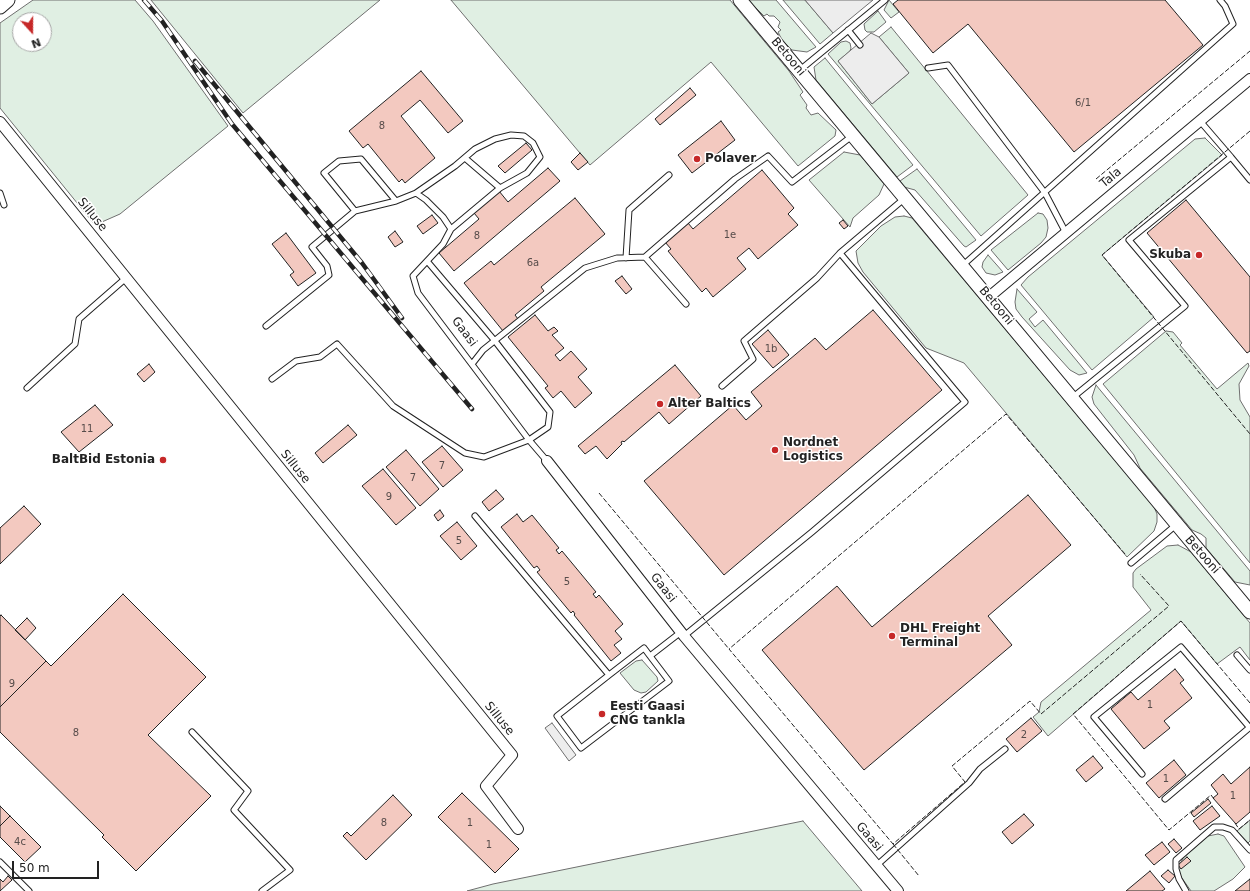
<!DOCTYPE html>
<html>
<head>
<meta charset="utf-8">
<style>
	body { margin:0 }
	#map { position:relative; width:1250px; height:891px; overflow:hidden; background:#fff; font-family:"DejaVu Sans",sans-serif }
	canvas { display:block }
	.north { position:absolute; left:12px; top:12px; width:40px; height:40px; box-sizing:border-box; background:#fff; border:1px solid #a7a7a7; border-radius:50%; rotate:159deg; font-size:11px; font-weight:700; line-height:16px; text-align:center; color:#222 }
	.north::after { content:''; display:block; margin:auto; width:14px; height:18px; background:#c62828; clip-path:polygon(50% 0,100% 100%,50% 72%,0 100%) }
	.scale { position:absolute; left:12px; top:861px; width:87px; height:18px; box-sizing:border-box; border:2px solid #222; border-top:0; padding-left:5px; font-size:12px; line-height:14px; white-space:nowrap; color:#222; -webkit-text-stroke:3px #fff; paint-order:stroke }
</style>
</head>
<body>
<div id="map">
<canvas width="1250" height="891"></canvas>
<div class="north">N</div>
<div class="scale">50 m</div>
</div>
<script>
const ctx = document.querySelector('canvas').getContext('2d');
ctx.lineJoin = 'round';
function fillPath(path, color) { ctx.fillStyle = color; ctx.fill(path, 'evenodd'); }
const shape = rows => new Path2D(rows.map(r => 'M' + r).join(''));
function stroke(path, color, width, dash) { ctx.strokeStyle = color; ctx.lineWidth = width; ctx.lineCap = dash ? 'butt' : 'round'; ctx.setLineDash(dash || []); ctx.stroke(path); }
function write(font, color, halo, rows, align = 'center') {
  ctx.font = font + ' "DejaVu Sans",sans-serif'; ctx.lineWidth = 3; ctx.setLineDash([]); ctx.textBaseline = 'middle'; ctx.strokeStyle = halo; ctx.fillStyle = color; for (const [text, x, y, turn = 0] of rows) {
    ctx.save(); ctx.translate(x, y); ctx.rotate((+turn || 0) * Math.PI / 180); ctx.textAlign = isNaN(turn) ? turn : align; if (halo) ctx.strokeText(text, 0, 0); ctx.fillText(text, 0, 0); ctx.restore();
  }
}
const green = shape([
	[33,0,135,0,153,21,228,126,120,214,95,225,0,108,0,23,33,0],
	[20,20,44,20,44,44,20,44,20,20],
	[151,0,380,0,243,113,151,0],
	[451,0,730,0,789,71,803,92,800,95,807,105,806,108,811,115,818,113,836,130,835,136,798,166,711,62,590,165,451,0],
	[748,0,776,0,816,47,807,52,792,50,782,40,778,32,781,30,778,27,780,22,774,16,769,16,767,14,764,16,748,0],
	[783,0,805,0,833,33,820,44,783,0],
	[889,0,899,12,891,18,884,10,889,0],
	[878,11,886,22,874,32,867,32,865,30,864,24,878,11],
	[891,27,1028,195,981,236,828,54,841,42,846,41,850,43,851,48,850,51,838,61,872,104,909,73,879,37,891,27],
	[825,58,913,165,897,177,816,80,814,67,825,58],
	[1205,138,1222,155,1102,255,1154,317,1092,370,1021,285,1028,277,1195,139,1205,138],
	[844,152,860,155,884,184,879,195,853,218,850,227,809,180,844,152],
	[917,169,976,240,966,247,964,246,915,190,904,187,900,181,917,169],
	[1038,213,1043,214,1047,220,1048,228,1046,237,1041,243,1008,270,991,250,1038,213],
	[904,216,912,218,1154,507,1157,514,1157,522,1154,531,1127,557,964,363,926,348,863,272,858,263,856,251,881,226,895,217,904,216],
	[988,255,1003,272,995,275,986,273,982,267,983,262,988,255],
	[1017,289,1037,312,1029,319,1035,327,1043,320,1087,373,1079,375,1070,370,1022,317,1016,309,1015,302,1017,289],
	[1166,331,1173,332,1182,343,1180,345,1217,389,1248,363,1249,366,1239,384,1240,400,1250,417,1250,563,1103,384,1166,331],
	[1096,385,1250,571,1250,585,1235,582,1206,548,1206,538,1201,534,1192,530,1140,468,1134,455,1094,404,1092,397,1096,385],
	[1178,545,1191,552,1250,623,1250,660,1240,647,1217,664,1181,621,1048,736,1033,717,1039,712,1041,702,1151,610,1133,587,1133,573,1136,569,1167,546,1178,545],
	[642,660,657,677,658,681,646,692,641,693,634,690,620,673,636,661,642,660],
	[1250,820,1250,841,1248,843,1237,831,1250,820],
	[803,821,862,891,467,891,493,884,803,821],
	[1218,834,1224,836,1245,867,1233,879,1214,891,1191,891,1179,874,1178,868,1183,858,1208,836,1218,834]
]);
fillPath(green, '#e0efe3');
stroke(green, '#6f6f6f', 1);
const parking = shape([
	[805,0,873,0,833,33,805,0],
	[871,33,879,37,909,73,872,104,838,61,871,33],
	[552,723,576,755,569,761,545,728,552,723]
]);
fillPath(parking, '#ededed');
stroke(parking, '#6f6f6f', 1);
const building = shape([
	[898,0,1165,0,1203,45,1074,152,968,24,933,53,893,4,898,0],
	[421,71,463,121,448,133,420,100,401,116,435,158,405,183,402,179,399,182,368,144,363,148,349,131,421,71],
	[690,88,696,95,660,125,655,119,690,88],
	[721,121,735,140,692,173,678,155,721,121],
	[526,143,532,150,505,173,498,166,526,143],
	[580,153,588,162,578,170,571,162,580,153],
	[548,168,560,181,454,271,439,253,479,219,474,213,499,191,508,202,548,168],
	[762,170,794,208,788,214,798,225,758,259,749,248,737,258,746,269,713,297,706,288,702,292,668,251,671,249,665,242,688,223,693,229,762,170],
	[575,198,605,234,541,287,544,291,515,315,518,319,503,331,464,283,491,261,494,265,575,198],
	[1186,200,1250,277,1250,351,1247,353,1147,233,1186,200],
	[432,215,438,223,423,234,417,226,432,215],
	[843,220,848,226,844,229,839,223,843,220],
	[395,231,403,242,395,247,388,237,395,231],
	[286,233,316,273,298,286,290,275,294,272,272,244,286,233],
	[622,276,632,289,626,294,615,281,622,276],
	[873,310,942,390,724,575,644,481,733,405,746,420,762,406,751,392,815,338,826,350,873,310],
	[535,315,548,331,554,327,558,331,552,335,564,348,555,355,560,361,571,351,587,369,578,377,592,393,575,408,561,391,553,398,545,388,548,386,508,337,535,315],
	[768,330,789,355,773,368,752,344,768,330],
	[149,364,155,372,144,382,137,374,149,364],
	[675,365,701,396,669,424,659,412,624,442,623,441,621,442,622,444,607,459,596,446,585,454,578,446,675,365],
	[95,405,113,425,79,452,61,432,95,405],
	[348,425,357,435,323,463,315,453,348,425],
	[442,446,463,470,443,487,422,462,442,446],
	[406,450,439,489,420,506,386,467,406,450],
	[383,469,416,508,396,525,362,486,383,469],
	[496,490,504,499,489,511,482,502,496,490],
	[1028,495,1071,545,988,616,1012,645,864,770,762,650,837,586,872,627,1028,495],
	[24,506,41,524,0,564,0,528,24,506],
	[440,510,444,516,438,521,434,515,440,510],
	[517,514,523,522,532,515,559,548,556,550,559,554,562,551,596,592,593,594,596,598,599,595,623,624,615,631,622,639,614,645,621,653,611,661,574,615,575,614,573,611,571,613,537,572,540,570,537,566,534,568,501,527,517,514],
	[457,522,477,546,461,560,440,536,457,522],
	[123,594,206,677,148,735,211,796,136,871,102,837,104,835,0,732,0,707,46,661,51,666,123,594],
	[1,615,46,661,0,707,0,616,1,615],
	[27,618,36,628,25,640,15,630,27,618],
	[1175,669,1184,680,1180,683,1192,698,1164,721,1170,728,1144,749,1111,709,1131,692,1138,700,1175,669],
	[1031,718,1042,731,1017,752,1006,739,1031,718],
	[1093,756,1103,768,1086,782,1076,770,1093,756],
	[1174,760,1186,775,1159,798,1146,783,1174,760],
	[1250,767,1250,812,1236,824,1213,798,1218,794,1211,785,1223,774,1231,784,1250,767],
	[462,793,519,849,495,873,438,817,462,793],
	[393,795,412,815,366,860,343,836,347,832,351,836,393,795],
	[1208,799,1211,803,1194,817,1191,813,1208,799],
	[0,806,10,816,0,826,0,806],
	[1212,806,1220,816,1200,830,1193,821,1212,806],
	[1024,814,1034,825,1012,844,1002,832,1024,814],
	[10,816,41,847,25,862,0,837,0,826,10,816],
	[1174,839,1182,848,1176,853,1168,844,1174,839],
	[1162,842,1170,852,1154,865,1145,855,1162,842],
	[1187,857,1191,861,1181,869,1178,865,1187,857],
	[1168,870,1175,876,1169,883,1161,876,1168,870],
	[1150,871,1165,889,1162,891,1126,891,1150,871],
	[8,876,12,880,0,891,0,879,3,882,8,876],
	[1250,879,1250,891,1235,891,1250,879]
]);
fillPath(building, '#f3c9c0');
stroke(building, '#222', 1);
const service = shape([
	[848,30,860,45],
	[928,68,948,65,1045,193,1066,233],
	[800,70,885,0],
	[1231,157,1250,180],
	[465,158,500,188],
	[0,193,4,205],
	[416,193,455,166,475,149,495,139,511,135,524,136,533,143,540,157,527,173,500,188,451,229],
	[355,211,324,173,339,161,361,159,396,201,416,193,426,200,443,217,451,229,443,244,413,276,418,293,529,440,547,461],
	[626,258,629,210,669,175],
	[962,266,1233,24,1225,6,1220,0],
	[686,304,645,257,735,179,768,156,792,182,852,136],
	[266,326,329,275,327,266,312,247,355,211,396,201],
	[472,364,483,350,585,268,617,258,645,257],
	[272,379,296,361,320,357,337,344,393,406,465,453,484,457,529,440,548,427,550,412,495,341,427,261],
	[722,386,753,359,744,341,817,278,840,253,905,198],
	[27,388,75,344,79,319,126,278],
	[1072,398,1185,306,1129,240,1231,157,1200,121],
	[475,516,609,675,644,648,650,656,681,632],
	[1131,563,1176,525],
	[684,636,812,532,965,402,840,253],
	[1237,655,1250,670],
	[609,675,557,716,581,748,669,681,650,656],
	[192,732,248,791,234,810,290,870,262,891],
	[1142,774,1094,717,1181,647,1250,728],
	[1165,799,1249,728],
	[0,862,29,891],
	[876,866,969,783,980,769,1005,749],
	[1186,891,1179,879,1176,869,1176,860,1214,827,1223,827,1232,830,1250,850]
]);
const minor = shape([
	[0,122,512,755,486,786,518,829],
	[989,297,1250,79],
	[547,461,684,636,898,891]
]);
const tertiary = shape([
	[740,0,1250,612],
	[0,7,8,0]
]);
stroke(service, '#222', 7);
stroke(minor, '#222', 12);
stroke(tertiary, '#222', 15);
stroke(service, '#fff', 5);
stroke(minor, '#fff', 10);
stroke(tertiary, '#fff', 13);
const rail = shape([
	[144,0,162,21,232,124,472,409],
	[195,61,362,263,402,318]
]);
stroke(rail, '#222', 4.5);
stroke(rail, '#fff', 3, [9]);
stroke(shape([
	[1250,131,1102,255,1250,434],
	[1096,179,1250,51],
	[599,493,729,649],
	[1125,554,1006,414,729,649,893,844,965,782,952,766,1030,701,1041,714,1169,606,1140,574],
	[1214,799,1211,795,1169,830,1073,714,1181,621,1250,703],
	[1235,823,1239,829,1250,820],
	[893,844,919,876]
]), '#222', 1, [5, 2]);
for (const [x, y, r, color] of [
	[697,159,4,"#c62828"],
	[1199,255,4,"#c62828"],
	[660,404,4,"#c62828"],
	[775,450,4,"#c62828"],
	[163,460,4,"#c62828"],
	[892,636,4,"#c62828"],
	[602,714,4,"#c62828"]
]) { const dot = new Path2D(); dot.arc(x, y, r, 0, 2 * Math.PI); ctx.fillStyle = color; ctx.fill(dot); stroke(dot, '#fff', 1.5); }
write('10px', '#564c4a', null, [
	["6/1",1083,103],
	["8",382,126],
	["1e",730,235],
	["8",477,236],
	["6a",533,263],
	["1b",771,349],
	["11",87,429],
	["7",442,466],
	["7",413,478],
	["9",389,497],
	["5",459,541],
	["5",567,582],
	["9",12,684],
	["1",1150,705],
	["8",76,733],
	["2",1024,735],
	["1",1166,779],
	["1",1233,796],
	["8",384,823],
	["1",470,823],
	["4c",20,842],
	["1",489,845]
]);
write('12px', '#222', '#fff', [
	["Betooni",788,57,50],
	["Tala",1111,178,-40],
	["Silluse",92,215,51],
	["Betooni",996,306,50],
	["Gaasi",464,332,53],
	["Silluse",295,467,51],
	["Betooni",1202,555,49],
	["Gaasi",663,588,52],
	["Silluse",499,719,51],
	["Gaasi",869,837,50]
]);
write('bold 12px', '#222', '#fff', [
	["Polaver",705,159],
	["Skuba",1191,255,"right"],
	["Alter Baltics",668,404],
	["Nordnet",783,443],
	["Logistics",783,457],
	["BaltBid Estonia",155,460,"right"],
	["DHL Freight",900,629],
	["Terminal",900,643],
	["Eesti Gaasi",610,707],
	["CNG tankla",610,721]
], 'left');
</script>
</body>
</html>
